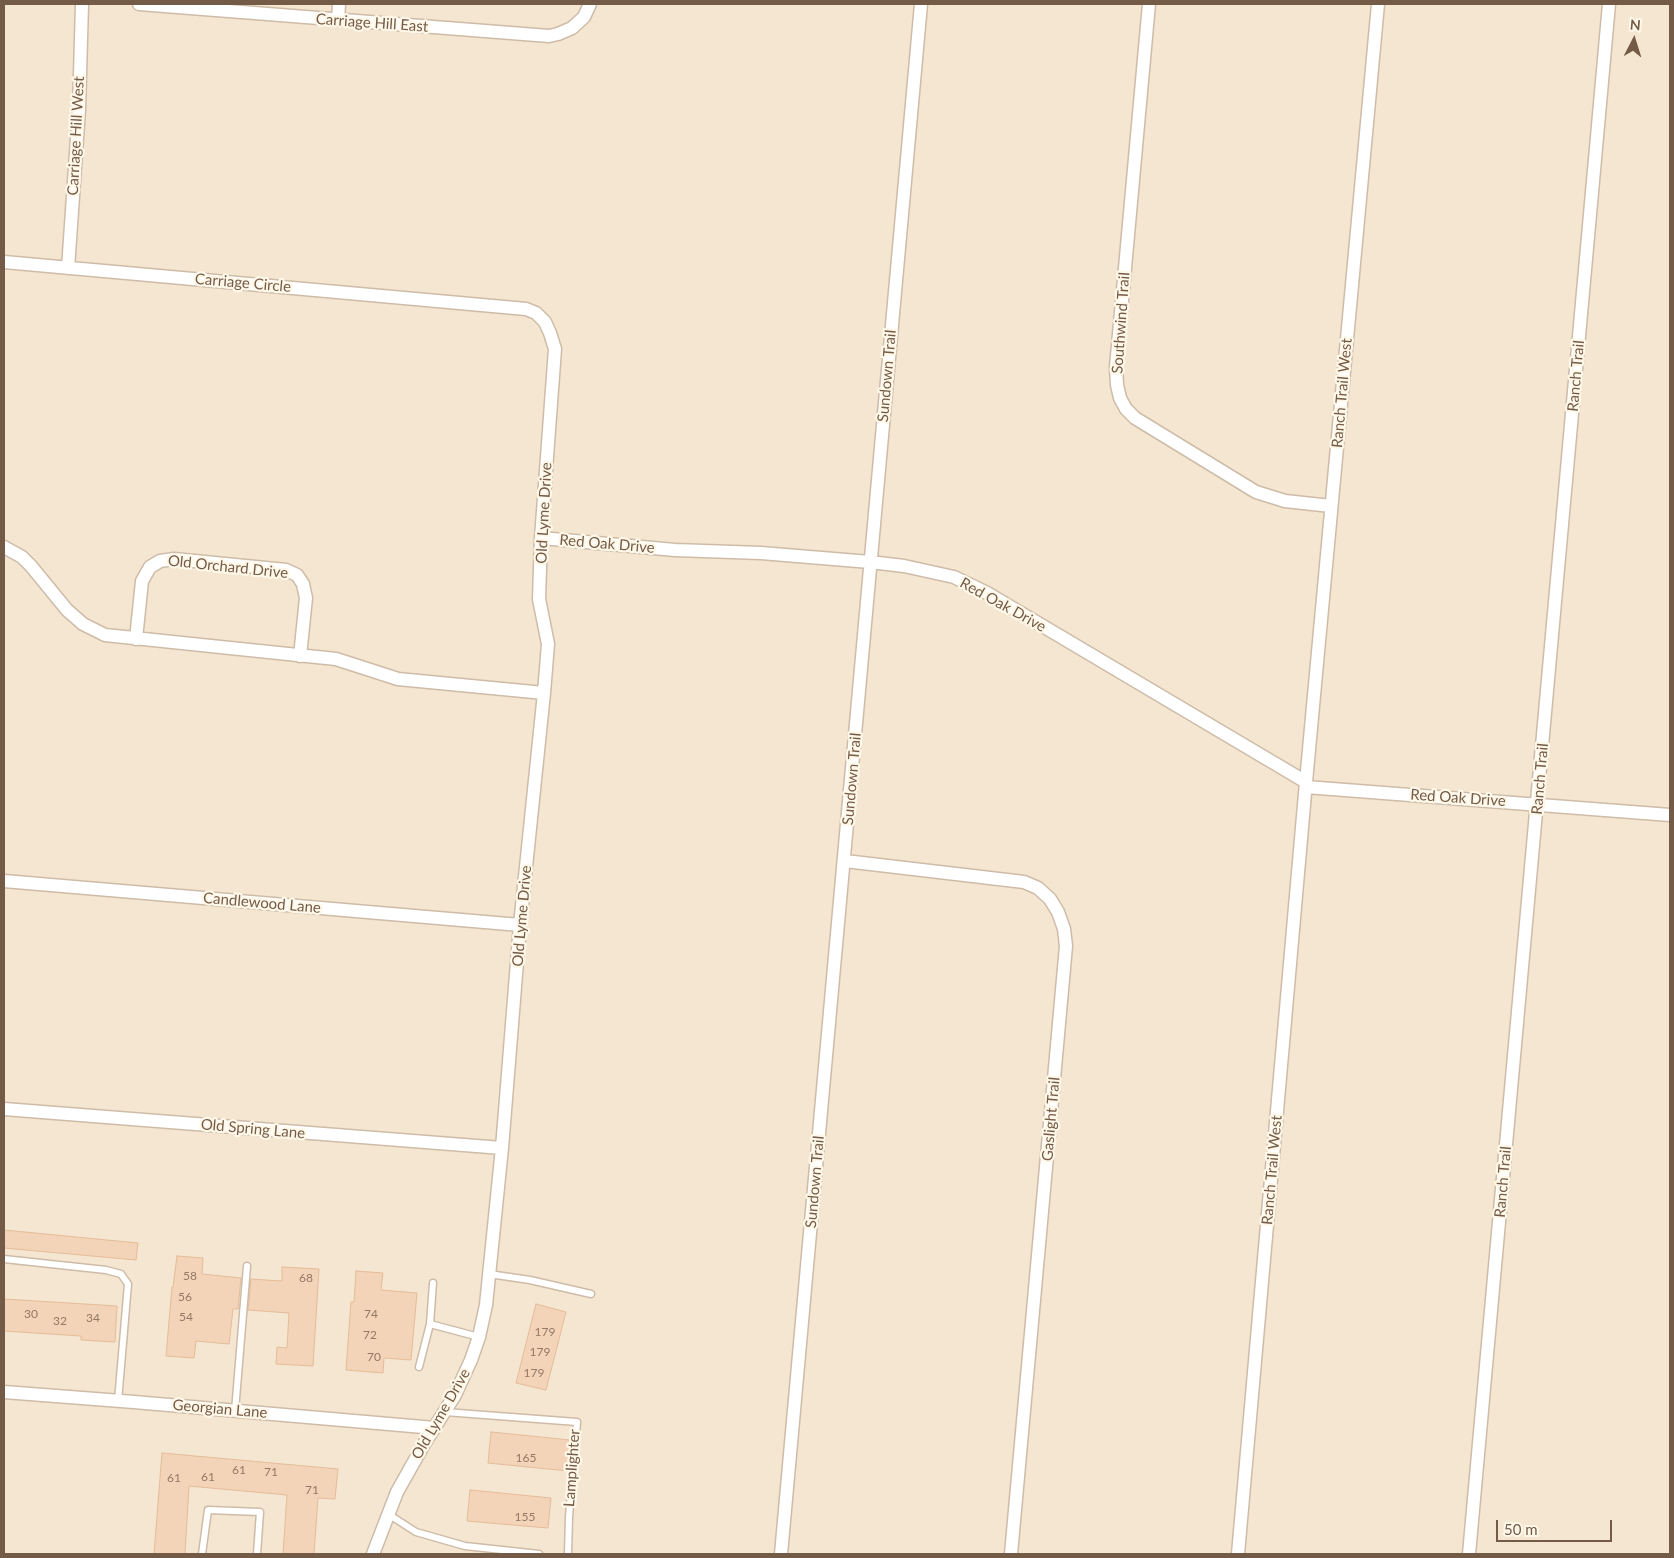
<!DOCTYPE html>
<html>
<head>
<meta charset="utf-8">
<style>
	body { margin:0 }
	#map { position:relative; width:1674px; height:1558px; overflow:hidden; background:#fdf4e2; font-family:Lato,sans-serif }
	canvas { display:block }
	.frame { position:absolute; inset:0; border:5px solid #745b48; pointer-events:none }
	.north { position:absolute; left:1609px; top:15px; width:50px; height:50px; -webkit-text-stroke:4px #fff8e8; paint-order:stroke; rotate:5deg; font-size:14px; font-weight:700; line-height:20px; text-align:center; color:#745b48 }
	.north::after { content:''; display:block; margin:auto; width:18px; height:22px; background:#745b48; clip-path:polygon(50% 0,100% 100%,50% 72%,0 100%) }
	.scale { position:absolute; left:1496px; top:1520px; width:116px; height:22px; box-sizing:border-box; border:2px solid #745b48; border-top:0; padding-left:6px; font-size:15px; line-height:18px; white-space:nowrap; color:#745b48; -webkit-text-stroke:4px #fff8e8; paint-order:stroke }
</style>
</head>
<body>
<div id="map">
<canvas width="1674" height="1558"></canvas>
<div class="frame"></div>
<div class="north">N</div>
<div class="scale">50 m</div>
</div>
<script>
const ctx = document.querySelector('canvas').getContext('2d');
ctx.lineJoin = 'round';
function fillPath(path, color) { ctx.fillStyle = color; ctx.fill(path, 'evenodd'); }
const shape = rows => new Path2D(rows.map(r => 'M' + r).join(''));
function stroke(path, color, width, dash) { ctx.strokeStyle = color; ctx.lineWidth = width; ctx.lineCap = dash ? 'butt' : 'round'; ctx.setLineDash(dash || []); ctx.stroke(path); }
function write(font, color, halo, rows, align = 'center') {
  ctx.font = font + ' Lato,sans-serif'; ctx.lineWidth = 4.5; ctx.setLineDash([]); ctx.textBaseline = 'middle'; ctx.strokeStyle = halo; ctx.fillStyle = color; for (const [text, x, y, turn = 0] of rows) {
    ctx.save(); ctx.translate(x, y); ctx.rotate((+turn || 0) * Math.PI / 180); ctx.textAlign = isNaN(turn) ? turn : align; if (halo) ctx.strokeText(text, 0, 0); ctx.fillText(text, 0, 0); ctx.restore();
  }
}
fillPath(shape([
	[4,4,1670,4,1670,1554,4,1554]
]), '#f4e6d0');
const building = shape([
	[4,1230,138,1243,136,1260,4,1248,4,1230],
	[177,1256,203,1258,202,1274,241,1278,238,1309,233,1309,229,1344,196,1341,194,1358,166,1356,172,1287,173,1287,177,1256],
	[282,1267,319,1269,313,1366,276,1364,277,1347,287,1348,289,1313,248,1310,251,1279,282,1281,282,1267],
	[356,1271,383,1273,381,1290,417,1293,411,1360,384,1358,383,1373,346,1370,351,1302,354,1302,356,1271],
	[4,1299,117,1306,115,1342,81,1340,81,1336,4,1331,4,1299],
	[536,1304,566,1312,546,1390,516,1383,536,1304],
	[491,1432,570,1440,568,1471,488,1463,491,1432],
	[162,1453,338,1469,335,1499,318,1498,314,1554,283,1554,287,1495,189,1486,185,1554,154,1554,162,1453],
	[470,1490,551,1498,548,1528,467,1521,470,1490]
]);
fillPath(building, '#f3d4b9');
stroke(building, '#e5bc99', 1);
const lane = shape([
	[4,1259,106,1270,121,1274,128,1284,118,1401],
	[489,1274,530,1280,591,1294],
	[433,1283,430,1324,479,1337],
	[419,1367,430,1324],
	[235,1411,247,1266],
	[445,1412,577,1422,569,1517,568,1554],
	[388,1514,416,1532,465,1546,539,1554],
	[202,1554,208,1510,260,1512,257,1554]
]);
const street = shape([
	[139,4,549,36,558,34,572,28,584,17,590,4],
	[1149,4,1116,367,1117,385,1120,398,1126,409,1135,418,1256,492,1285,501,1331,506],
	[338,20,339,4],
	[4,262,526,309,536,313,545,322,550,333,555,349,541,538,539,599,548,644,544,693,520,925,502,1148,486,1305,479,1337,471,1360,455,1395,424,1444,397,1492,373,1554],
	[68,268,79,110,82,4],
	[541,538,675,550,761,553,870,562,904,566,954,577,987,593,1306,782],
	[4,547,22,557,31,566,67,610,83,624,105,635,336,659,398,679,544,693],
	[136,639,142,581,150,567,160,561,174,559,286,570,297,575,303,584,306,598,300,656],
	[1306,787,1670,815],
	[845,861,1024,882,1038,888,1050,899,1058,912,1064,929,1066,946,1011,1554],
	[4,881,520,925],
	[4,1109,502,1148],
	[4,1392,134,1402,435,1428],
	[781,1554,921,4],
	[1238,1554,1306,782,1378,4],
	[1469,1554,1609,4]
]);
stroke(lane, '#cebca8', 9);
stroke(street, '#cebca8', 15);
stroke(lane, '#fff', 6);
stroke(street, '#fff', 12);
write('12px', '#947964', null, [
	["58",190,1276],
	["68",306,1278],
	["56",185,1297],
	["30",31,1314],
	["74",371,1314],
	["54",186,1317],
	["34",93,1318],
	["32",60,1321],
	["179",545,1332],
	["72",370,1335],
	["179",540,1352],
	["70",374,1357],
	["179",534,1373],
	["165",526,1458],
	["61",239,1470],
	["71",271,1472],
	["61",208,1477],
	["61",174,1478],
	["71",312,1490],
	["155",525,1517]
]);
write('15px', '#745b48', '#fff8e8', [
	["Carriage Hill East",372,23,4],
	["Carriage Hill West",76,136,-87],
	["Carriage Circle",243,283,5],
	["Southwind Trail",1121,323,-86],
	["Sundown Trail",887,376,-85],
	["Ranch Trail",1576,376,-85],
	["Ranch Trail West",1342,393,-85],
	["Old Lyme Drive",544,513,-87],
	["Red Oak Drive",607,544,5],
	["Old Orchard Drive",228,567,6],
	["Red Oak Drive",1003,605,29],
	["Sundown Trail",852,779,-85],
	["Ranch Trail",1540,779,-85],
	["Red Oak Drive",1458,798,4],
	["Candlewood Lane",262,903,5],
	["Old Lyme Drive",522,916,-85],
	["Gaslight Trail",1051,1119,-85],
	["Old Spring Lane",253,1129,5],
	["Ranch Trail West",1272,1170,-85],
	["Sundown Trail",815,1182,-85],
	["Ranch Trail",1503,1182,-85],
	["Georgian Lane",220,1409,5],
	["Old Lyme Drive",441,1414,-60],
	["Lamplighter",572,1468,-86]
]);
</script>
</body>
</html>
